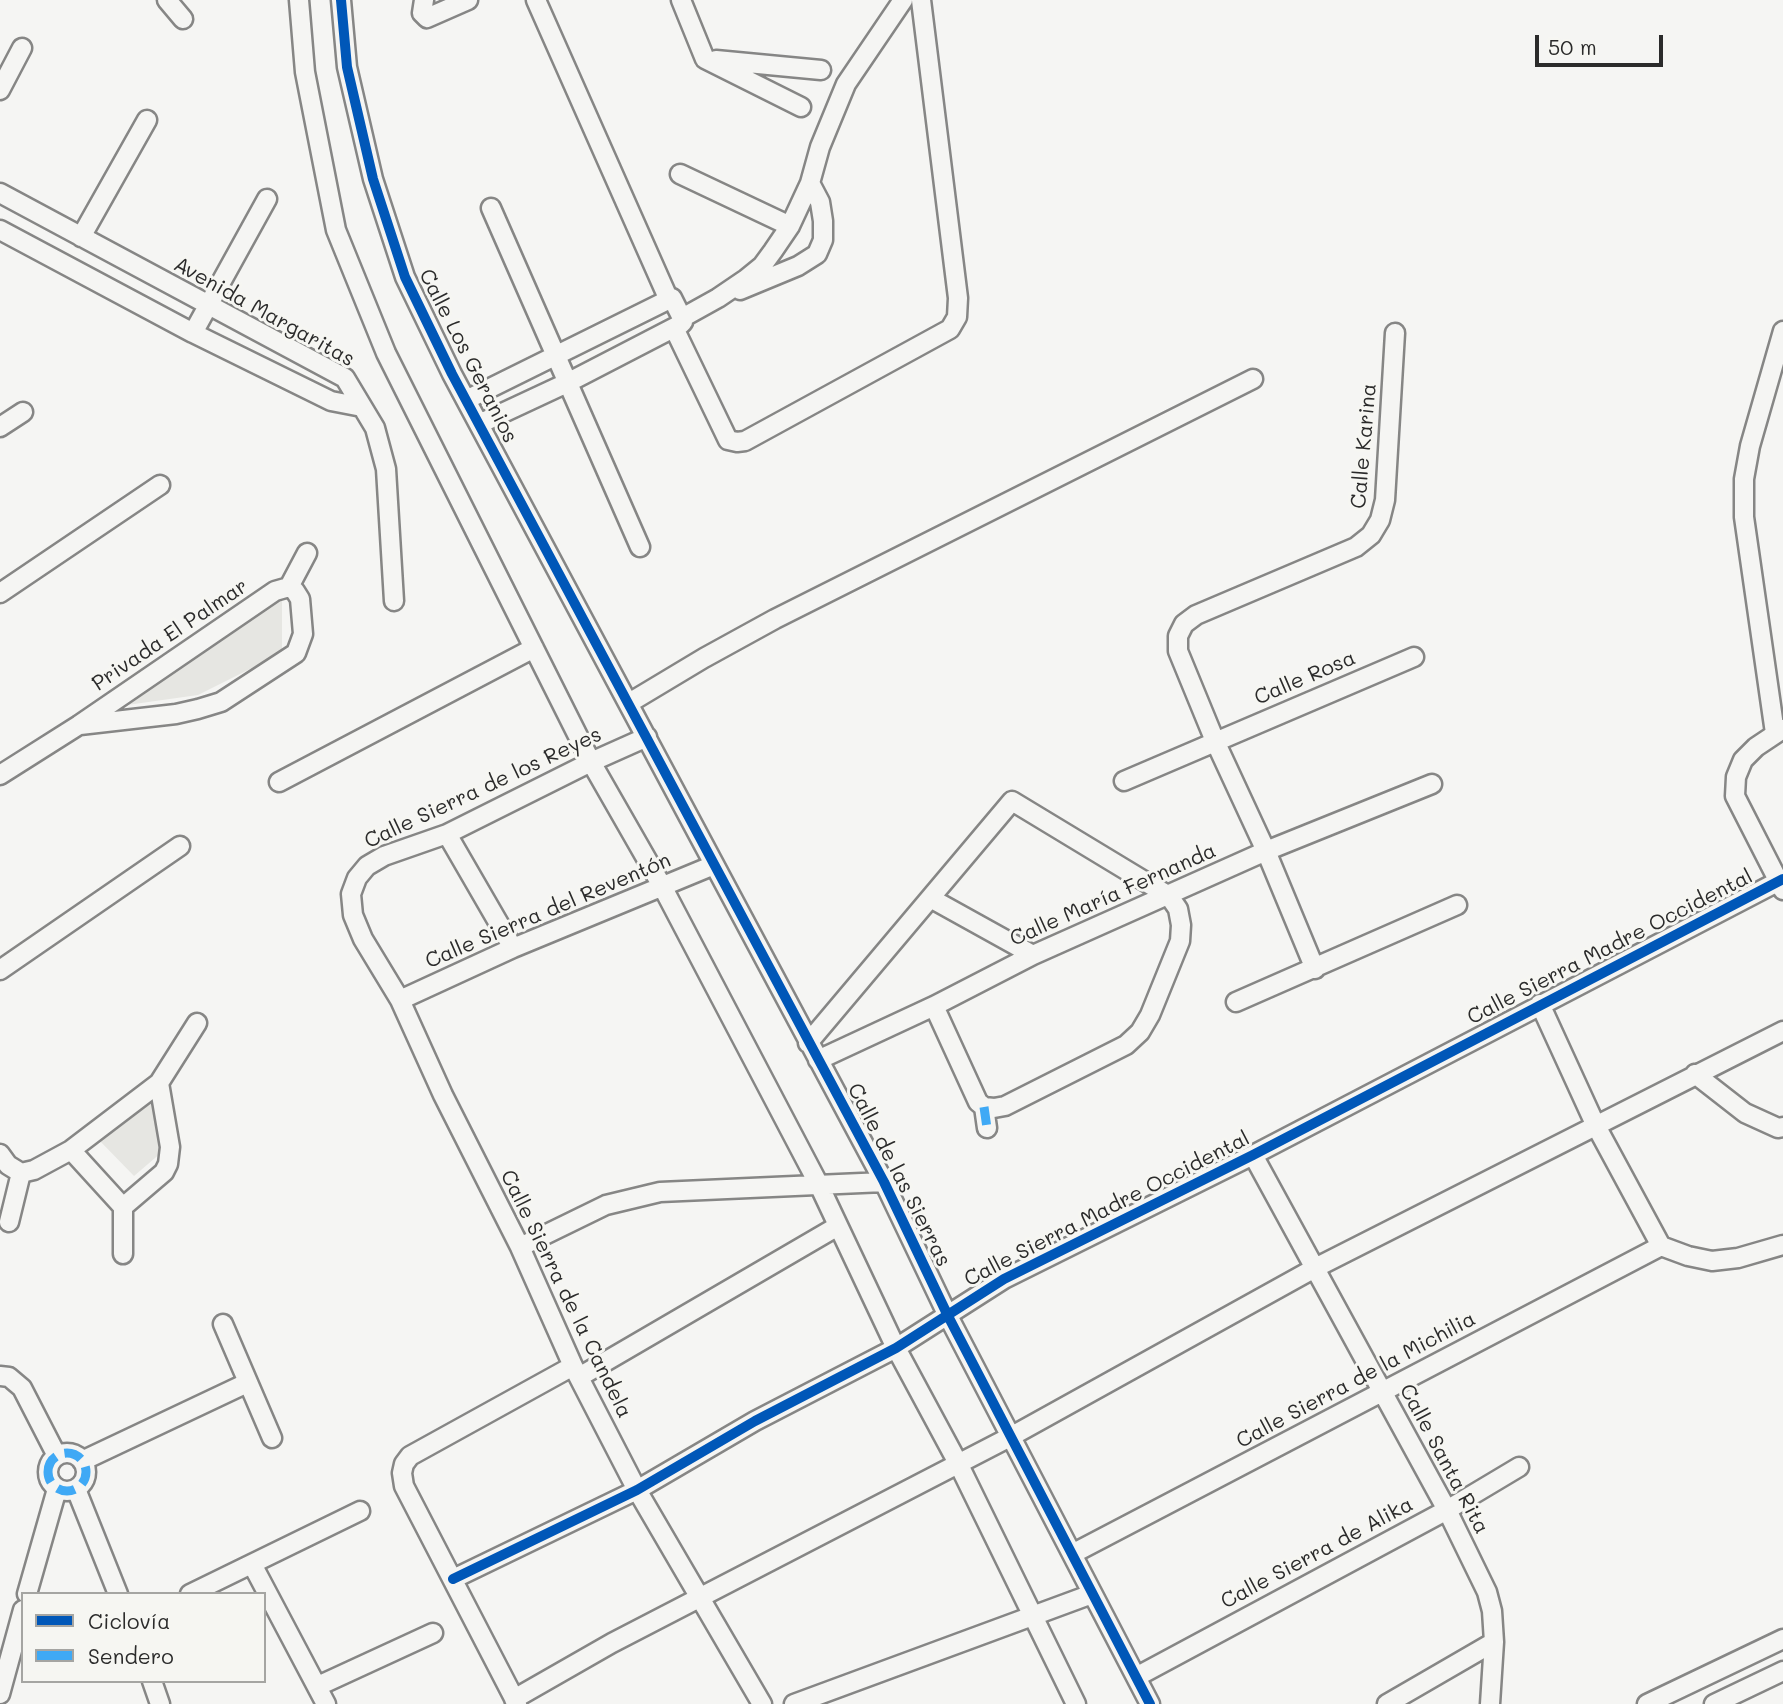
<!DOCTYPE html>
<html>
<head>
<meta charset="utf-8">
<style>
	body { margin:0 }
	#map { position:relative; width:1783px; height:1704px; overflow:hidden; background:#f5f5f3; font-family:Mali,sans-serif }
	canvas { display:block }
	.legend { position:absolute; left:21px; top:1592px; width:245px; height:91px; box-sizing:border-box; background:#f6f6f2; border:2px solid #a5a5a2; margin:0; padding:9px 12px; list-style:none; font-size:21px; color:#2b2b2b }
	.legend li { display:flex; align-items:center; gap:14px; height:35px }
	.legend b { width:35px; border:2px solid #a5a5a2 }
	.scale { position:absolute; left:1535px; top:35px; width:128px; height:32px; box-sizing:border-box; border:4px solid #2b2b2b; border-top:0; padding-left:9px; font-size:21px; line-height:24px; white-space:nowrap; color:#2b2b2b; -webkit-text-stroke:5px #f6f6f2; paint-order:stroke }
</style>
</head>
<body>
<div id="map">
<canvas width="1783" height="1704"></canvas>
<ul class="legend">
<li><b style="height:9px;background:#0057b8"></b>Ciclovía</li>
<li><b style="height:9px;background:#3fa9f5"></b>Sendero</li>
</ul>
<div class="scale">50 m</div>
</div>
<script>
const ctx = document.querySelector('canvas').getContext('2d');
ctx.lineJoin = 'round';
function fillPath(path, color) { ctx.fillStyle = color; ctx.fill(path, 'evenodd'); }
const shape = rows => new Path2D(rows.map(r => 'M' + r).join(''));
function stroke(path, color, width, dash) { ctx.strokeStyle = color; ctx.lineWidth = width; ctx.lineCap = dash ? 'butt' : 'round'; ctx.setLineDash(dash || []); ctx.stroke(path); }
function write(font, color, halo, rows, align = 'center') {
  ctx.font = font + ' Mali,sans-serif'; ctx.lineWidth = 6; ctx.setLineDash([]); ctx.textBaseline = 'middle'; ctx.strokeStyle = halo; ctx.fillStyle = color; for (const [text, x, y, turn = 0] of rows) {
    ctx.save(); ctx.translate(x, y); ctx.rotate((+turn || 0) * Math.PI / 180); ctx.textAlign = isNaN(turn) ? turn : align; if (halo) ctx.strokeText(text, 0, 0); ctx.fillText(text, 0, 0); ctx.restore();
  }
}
fillPath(shape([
	[282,599,282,653,198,695,120,706],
	[156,1098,162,1152,134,1176,98,1139]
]), '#e6e6e2');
const minor = shape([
	[167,0,183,19],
	[299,0,305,72,336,230,386,353,591,762,662,886,819,1185,896,1348,959,1465,1076,1704],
	[341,0,347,67,373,179,405,277,452,374,884,1182,948,1316,1150,1704],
	[424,0,422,13,427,18,468,0],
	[536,0,669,300],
	[681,0,705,59,801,107],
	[716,60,821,70],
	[0,90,22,48],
	[680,174,790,226],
	[0,193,345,378,375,428,386,469,394,601],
	[491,208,640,547],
	[0,230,193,333,331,401,362,407],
	[81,237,147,120],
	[740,290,798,266,817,254,823,240,823,221,820,202,810,183],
	[682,318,718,298,746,279,762,266,773,251,790,226,810,183,820,147,846,84,903,0],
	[674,328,728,440,737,442,745,441,950,329,957,317,958,298,921,0],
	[193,333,267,199],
	[466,400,672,298,682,318,683,322,681,324,569,382,479,424],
	[0,427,23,412],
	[289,587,307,553],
	[0,593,160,485],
	[629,703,704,658,775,619,1253,379],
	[80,725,176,714,198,709,221,702,296,653,303,634,300,599,295,591,289,587],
	[1783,729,1756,747,1743,760,1736,777,1735,796,1783,890],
	[1775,733,1744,517,1744,479,1750,446,1783,331],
	[647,737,591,762,447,834,384,856,367,866,357,878,351,894,353,915,363,939,400,1000,443,1095,520,1247,573,1366,637,1490,762,1704],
	[0,775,79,725,275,591,289,587],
	[1124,781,1414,657],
	[279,782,534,648],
	[447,834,513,948],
	[932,899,1033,955],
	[1315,969,1266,851,1215,741,1178,651,1178,636,1184,624,1196,615,1356,547,1371,535,1380,520,1385,500,1395,333],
	[0,970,180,846],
	[400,1000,513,948,714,865],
	[1236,1002,1457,905],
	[1540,1004,1595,1124,1661,1246],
	[808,1043,1012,801,1169,896,1178,909,1181,925,1180,941,1150,1015,1140,1032,1126,1045,1005,1106,994,1108,984,1107,978,1102,934,1006],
	[818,1060,934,1006,1033,955,1266,851,1432,784],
	[1695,1074,1745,1113,1778,1128,1783,1127],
	[984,1107,987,1128],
	[71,1150,123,1207,123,1254],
	[0,1154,8,1165,21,1173],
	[1253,1155,1447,1510,1487,1592,1492,1611,1494,1642,1490,1704],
	[21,1173,34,1170,71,1150,159,1083,197,1023],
	[123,1207,164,1172,168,1164,170,1147,159,1083],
	[9,1222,21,1173],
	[1661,1246,1688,1256,1712,1261,1738,1258,1783,1245],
	[520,1247,606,1205,660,1192,884,1182],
	[223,1324,272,1438],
	[0,1376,9,1377,22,1388,57,1456],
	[579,1377,838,1226],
	'48 1472a19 19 0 1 1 38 0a19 19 0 1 1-38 0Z',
	[82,1461,247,1383],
	[76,1489,118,1594],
	[1072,1554,1661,1246],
	[252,1564,326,1704],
	[453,1579,637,1490,755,1421,896,1348,1004,1279,1253,1155,1783,879],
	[27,1594,57,1489],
	[190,1594,360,1511],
	[1136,1677,1447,1510,1519,1467],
	[152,1681,160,1704],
	[318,1686,433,1633],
	[0,1694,23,1610],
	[514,1699,612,1643,1010,1437,1315,1268,1783,1031],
	[517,1704,404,1486,402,1473,404,1464,410,1456,573,1366],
	[794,1704,1092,1594],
	[1387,1704,1494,1642],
	[1647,1704,1783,1639],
	[1714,1704,1783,1671]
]);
stroke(minor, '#868685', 23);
stroke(minor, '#f5f5f3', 18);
stroke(shape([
	[984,1107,987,1128],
	'48 1472a19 19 0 1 1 38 0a19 19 0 1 1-38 0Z'
]), '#3fa9f5', 9, [18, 9]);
stroke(shape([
	[341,0,347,67,373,179,405,277,452,374,884,1182,948,1316,1150,1704],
	[453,1579,637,1490,755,1421,896,1348,1004,1279,1253,1155,1783,879]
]), '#0057b8', 10);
write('21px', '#2b2b2b', '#f6f6f2', [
	["Avenida Margaritas",264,312,29],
	["Calle Los Geranios",468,356,63],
	["Calle Karina",1364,446,-85],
	["Privada El Palmar",170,635,-34],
	["Calle Rosa",1305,678,-23],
	["Calle Sierra de los Reyes",483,788,-25],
	["Calle María Fernanda",1113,895,-24],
	["Calle Sierra del Reventón",548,911,-23],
	["Calle Sierra Madre Occidental",1610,947,-27],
	["Calle de las Sierras",899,1175,63],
	["Calle Sierra Madre Occidental",1107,1209,-27],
	["Calle Sierra de la Candela",566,1294,64],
	["Calle Sierra de la Michilia",1356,1380,-28],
	["Calle Santa Rita",1444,1459,62],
	["Calle Sierra de Alika",1317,1553,-28]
]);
</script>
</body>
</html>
